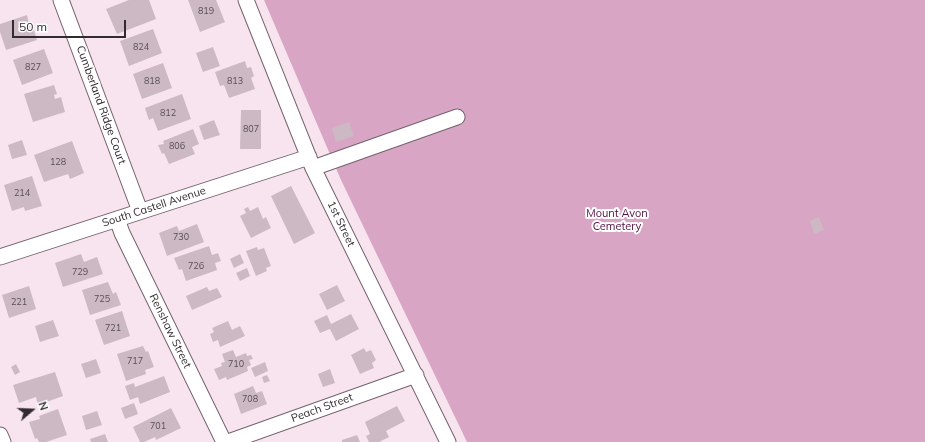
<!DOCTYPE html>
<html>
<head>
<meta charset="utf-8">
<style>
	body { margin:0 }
	#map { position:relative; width:925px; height:442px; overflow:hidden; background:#f8e4ef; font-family:Mulish,sans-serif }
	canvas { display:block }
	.north { position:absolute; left:12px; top:390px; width:40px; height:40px; -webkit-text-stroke:3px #fff; paint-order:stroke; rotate:71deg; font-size:11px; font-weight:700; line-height:16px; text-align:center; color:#322a2e }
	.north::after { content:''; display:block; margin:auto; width:14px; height:18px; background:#322a2e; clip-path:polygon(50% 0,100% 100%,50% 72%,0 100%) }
	.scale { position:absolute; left:12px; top:20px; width:114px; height:18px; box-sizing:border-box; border:2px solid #322a2e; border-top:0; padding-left:5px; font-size:12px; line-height:14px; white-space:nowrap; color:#322a2e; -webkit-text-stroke:3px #fff; paint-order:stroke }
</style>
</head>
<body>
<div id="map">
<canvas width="925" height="442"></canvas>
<div class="north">N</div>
<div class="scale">50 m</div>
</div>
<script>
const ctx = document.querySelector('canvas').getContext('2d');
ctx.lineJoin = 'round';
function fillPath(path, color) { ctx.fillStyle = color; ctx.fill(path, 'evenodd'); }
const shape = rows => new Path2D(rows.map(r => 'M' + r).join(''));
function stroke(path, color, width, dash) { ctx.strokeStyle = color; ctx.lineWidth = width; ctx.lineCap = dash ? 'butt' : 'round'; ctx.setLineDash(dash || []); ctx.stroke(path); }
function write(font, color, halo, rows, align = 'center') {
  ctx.font = font + ' Mulish,sans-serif'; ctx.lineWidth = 4; ctx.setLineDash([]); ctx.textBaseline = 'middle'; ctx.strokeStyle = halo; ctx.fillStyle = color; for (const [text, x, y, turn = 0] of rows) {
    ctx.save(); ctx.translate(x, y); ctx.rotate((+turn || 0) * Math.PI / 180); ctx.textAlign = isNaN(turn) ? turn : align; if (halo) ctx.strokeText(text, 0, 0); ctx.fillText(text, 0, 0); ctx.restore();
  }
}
fillPath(shape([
	[264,0,925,0,925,442,467,442,341,180]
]), '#d9a5c4');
fillPath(shape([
	[129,0,149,0,156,19,117,34,106,9],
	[188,0,216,0,225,22,200,32],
	[27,15,29,24,32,24,37,40,6,50,0,32,0,24],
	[153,29,162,53,129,66,120,41],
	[213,47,220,66,203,72,196,53],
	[44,49,53,73,22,85,13,60],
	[245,61,247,68,251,67,254,76,251,78,255,89,229,98,224,85,220,86,215,72],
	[163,63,172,88,142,99,133,74],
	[54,85,57,94,54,95,55,99,61,97,65,112,33,122,24,94],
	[182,94,191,119,158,131,153,118,149,120,145,108],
	[241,110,261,110,261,149,240,149],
	[214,120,220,135,204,140,199,126],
	[349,122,354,136,336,142,332,128],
	[193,129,199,144,192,147,195,154,169,164,164,153,162,154,158,145,164,144,163,141],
	[22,140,27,155,12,159,8,145],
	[72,141,84,173,70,179,68,174,44,182,34,155],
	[32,176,42,206,25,211,24,207,12,211,4,185],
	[291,186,315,233,294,244,271,196],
	[248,207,250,211,258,207,263,219,266,217,271,228,251,238,240,216,246,213,244,209],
	[819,217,824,230,814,234,810,221],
	[197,224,204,242,167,256,159,233,177,226,179,231],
	[209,246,212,255,218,253,221,261,215,263,217,270,186,281,182,269,179,270,174,258],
	[257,247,258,250,264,248,271,266,266,268,267,271,256,276,246,251],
	[81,254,84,262,97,257,103,274,63,287,55,263],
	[240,254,244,263,234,268,230,259],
	[247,268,250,276,240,281,236,273],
	[108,282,113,294,116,292,121,305,90,315,82,290],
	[337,285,345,301,327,310,319,294],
	[29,286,36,309,9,318,2,295],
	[207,287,209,291,217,288,222,297,192,310,186,296],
	[122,311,130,336,104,345,95,320],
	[351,314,359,329,336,341,330,329,320,333,314,321,327,315,331,324],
	[53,320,59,336,40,342,35,326],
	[228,321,232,330,240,326,245,336,220,347,218,340,213,342,210,334,214,332,212,328],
	[143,346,146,352,148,351,154,367,145,370,146,374,126,381,117,354],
	[364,348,366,352,371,350,376,360,372,363,374,368,360,374,351,355],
	[233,350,236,357,246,353,247,356,251,355,253,359,249,360,251,365,247,367,248,371,227,380,226,377,219,380,214,369,222,366,221,363,225,362,222,354],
	[96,359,101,373,86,378,81,364],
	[265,362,268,371,255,377,251,368],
	[16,364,20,372,15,375,11,367],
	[330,369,335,383,323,387,318,374],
	[55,372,63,396,38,405,36,397,19,403,13,385],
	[267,375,270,381,264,383,262,377],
	[164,376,170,392,140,404,138,397,130,400,125,386,134,383,135,387],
	[253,386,256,393,262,391,267,404,241,414,234,394],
	[134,403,138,414,125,419,121,408],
	[397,406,405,421,386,431,389,437,379,442,369,442,366,436,370,434,365,422],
	[171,408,181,428,156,440,155,437,144,442,140,442,133,427],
	[58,409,67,435,46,442,39,442,37,438,35,439,29,422,40,419,39,416],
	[97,411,102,425,86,430,82,416],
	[105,434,108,442,91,442,90,439],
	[357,435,360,442,342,442,342,440]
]), '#ccb9c4');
const minor = shape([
	[61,0,140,211],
	[246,0,313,168,448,442],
	[313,168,457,117],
	[117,219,122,233,224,442],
	[0,257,309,157],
	[0,435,3,442],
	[228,442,416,375]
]);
stroke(minor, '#73626c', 17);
stroke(minor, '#fff', 15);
write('9px', '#584e54', null, [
	["819",206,11],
	["824",141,47],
	["827",33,67],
	["818",152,81],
	["813",235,81],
	["812",168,113],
	["807",251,129],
	["806",177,146],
	["128",58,162],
	["214",22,193],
	["730",181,237],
	["726",196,266],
	["729",80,272],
	["725",102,299],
	["221",19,302],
	["721",113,328],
	["717",135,361],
	["710",236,364],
	["708",250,399],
	["701",158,426]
]);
write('11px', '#322a2e', '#fff', [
	["Cumberland Ridge Court",101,105,70],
	["South Castell Avenue",154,207,-18],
	["1st Street",341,224,64],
	["Renshaw Street",170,331,64],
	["Peach Street",322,408,-20]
]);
write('11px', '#530d3f', '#fff', [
	["Mount Avon",617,214],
	["Cemetery",617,227]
]);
</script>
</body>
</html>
